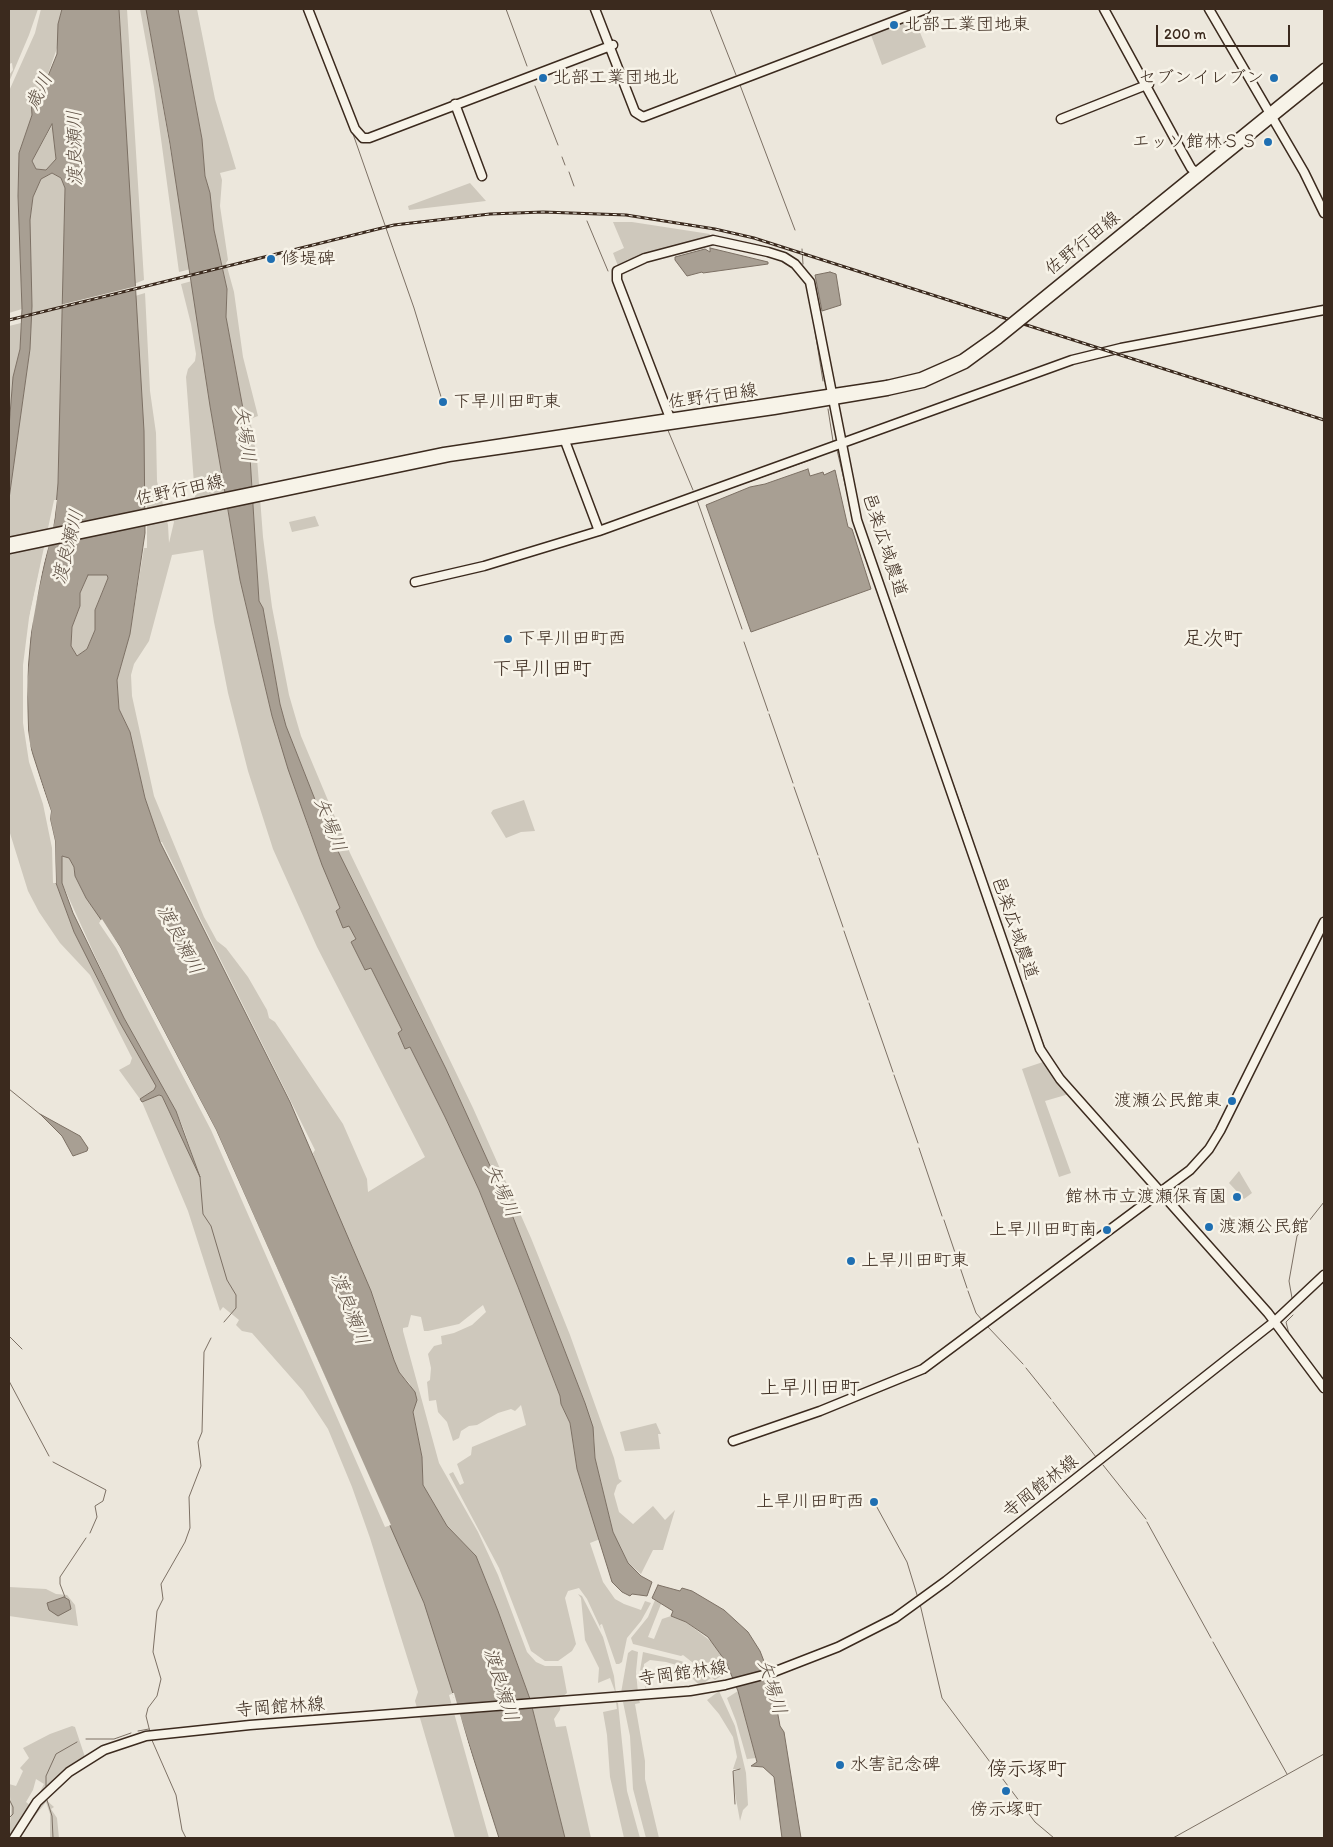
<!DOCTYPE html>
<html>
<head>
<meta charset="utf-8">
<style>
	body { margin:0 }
	#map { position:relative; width:1333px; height:1847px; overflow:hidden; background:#ece7dc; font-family:Itim,sans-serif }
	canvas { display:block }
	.frame { position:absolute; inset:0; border:10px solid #3b2a1e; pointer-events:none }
	.scale { position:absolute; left:1156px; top:25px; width:134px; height:22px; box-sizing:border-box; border:2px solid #3b2a1e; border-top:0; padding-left:6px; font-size:15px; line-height:18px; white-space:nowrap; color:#3b2a1e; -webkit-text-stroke:4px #f7f3e8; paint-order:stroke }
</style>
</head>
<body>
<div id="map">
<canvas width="1333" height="1847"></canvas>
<div class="frame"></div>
<div class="scale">200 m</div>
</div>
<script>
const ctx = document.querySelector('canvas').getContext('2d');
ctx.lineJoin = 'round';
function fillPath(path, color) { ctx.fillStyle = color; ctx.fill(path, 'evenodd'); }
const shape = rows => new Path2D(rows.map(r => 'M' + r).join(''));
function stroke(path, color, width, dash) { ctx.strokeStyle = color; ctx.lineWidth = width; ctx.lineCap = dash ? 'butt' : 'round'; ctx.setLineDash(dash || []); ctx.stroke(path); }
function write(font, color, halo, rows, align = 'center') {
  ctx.font = font + ' Itim,"Klee One",sans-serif'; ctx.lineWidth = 5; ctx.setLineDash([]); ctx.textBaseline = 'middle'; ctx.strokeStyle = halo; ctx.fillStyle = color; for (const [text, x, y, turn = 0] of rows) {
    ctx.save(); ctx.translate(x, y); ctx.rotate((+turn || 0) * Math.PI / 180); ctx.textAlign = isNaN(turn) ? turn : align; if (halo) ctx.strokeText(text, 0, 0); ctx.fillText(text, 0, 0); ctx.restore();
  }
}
fillPath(shape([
	[9,9,38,9,29,35,9,82,9,75,13,70,12,63,9,64],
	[41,9,62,9,58,24,58,45,44,86,37,91,32,115,19,153,18,196,22,309,9,313,9,91,35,33],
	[119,9,127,9,144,280,134,284],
	[140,9,146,9,191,269,179,272,154,87],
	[178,9,197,9,215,99,236,169,220,173,222,180,220,206,228,260,226,263,234,292,243,357,258,416,250,419,257,458,263,537,272,607,289,695,301,736,350,853,473,1108,531,1238,570,1335,614,1458,619,1479,622,1481,617,1485,614,1494,619,1512,633,1524,653,1506,665,1520,675,1510,663,1550,653,1550,641,1574,628,1563,613,1532,595,1458,594,1436,585,1403,511,1212,446,1069,325,825,286,726,280,704,263,608,259,601,249,441,226,317,227,289,214,230,210,193,205,176,202,139],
	[914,18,926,47,882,65,871,35],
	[53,124,56,159,46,170,36,169,32,161],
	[52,173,61,178,65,188,58,483,57,500,54,500,29,618,23,665,23,723,29,762,43,804,52,848,53,883,56,883,74,932,120,1023,156,1086,154,1090,140,1099,119,1070,130,1064,132,1058,90,975,60,943,39,912,28,891,9,830,9,499,30,349,32,306,30,220,33,197,41,179],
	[470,183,486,201,409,210,408,206],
	[613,222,632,222,710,234,709,236,642,256,618,266,613,253,624,248],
	[192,281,210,406,240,580,272,716,309,830,340,908,336,911,349,925,356,939,351,942,365,970,371,968,403,1031,398,1033,405,1048,410,1047,445,1117,479,1190,518,1287,560,1396,561,1404,570,1423,577,1469,600,1539,590,1543,603,1582,615,1599,624,1604,641,1610,645,1601,651,1603,641,1621,627,1638,622,1662,619,1664,616,1664,602,1624,600,1625,601,1629,587,1599,579,1588,568,1591,565,1598,576,1644,572,1651,558,1661,545,1661,531,1651,499,1568,449,1474,453,1472,460,1485,464,1483,457,1464,471,1455,472,1447,526,1425,521,1405,515,1411,511,1409,498,1413,477,1425,469,1426,461,1431,459,1438,453,1441,447,1422,438,1412,436,1400,429,1401,427,1382,430,1380,431,1368,428,1354,434,1346,442,1344,441,1336,454,1333,472,1325,486,1312,483,1305,459,1324,428,1331,424,1331,421,1317,411,1315,408,1327,403,1328,403,1331,439,1463,478,1532,498,1575,527,1652,536,1662,545,1666,562,1666,567,1693,561,1698,560,1710,554,1719,556,1727,566,1726,591,1838,565,1838,530,1699,498,1611,476,1556,447,1526,423,1485,422,1457,413,1412,415,1407,410,1384,399,1372,394,1360,371,1291,316,1165,313,1153,315,1150,162,842,160,842,145,798,130,732,119,709,117,680,130,634,144,548,147,548,147,498,144,497,135,296,145,293,150,391,156,433,157,481,168,525,169,543,174,522,169,505,195,497,186,377,188,369,195,361,196,354,191,324,181,284],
	[203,550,214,622,228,693,248,771,273,849,317,947,425,1157,368,1192,367,1179,343,1124,275,1022,269,1018,267,1010,248,977,226,948,217,941,204,917,154,796,132,696,131,675,134,664,149,641,172,555],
	[21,323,20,349,13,377,9,425,9,326],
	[315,516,319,526,292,532,289,522],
	[88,575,107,575,108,578,95,610,95,630,87,649,77,656,71,646,72,627,80,606,80,593],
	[524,800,535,831,521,832,506,838,491,813,493,810],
	[62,856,69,858,74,867,75,876,86,898,102,919,99,923,116,948,211,1130,385,1527,391,1525,405,1557,434,1628,454,1693,449,1695,489,1838,455,1838,415,1701,418,1692,370,1538,352,1487,328,1429,303,1391,252,1333,242,1331,236,1325,239,1320,223,1307,220,1311,188,1211,142,1102,158,1095,162,1096,197,1169,184,1130,176,1111,124,1018,105,978,62,883],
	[1043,1062,1069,1094,1045,1101,1071,1173,1059,1177,1022,1069],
	[1239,1171,1252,1193,1244,1199,1229,1183],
	[656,1423,661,1434,658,1434,660,1449,625,1451,620,1432],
	[9,1587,46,1589,56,1594,67,1595,75,1605,78,1626,9,1616],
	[578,1594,582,1596,603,1637,614,1676,616,1694,610,1678,598,1683,599,1668,585,1640,581,1598],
	[655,1600,661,1604,648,1637,654,1639,662,1619,671,1616,686,1622,713,1643,730,1670,715,1680,683,1655,681,1656,633,1644,631,1638,648,1617],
	[632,1650,638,1652,636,1672,638,1693,621,1693,628,1653],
	[643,1652,681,1661,698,1668,711,1678,700,1686,680,1666,666,1662,650,1660,644,1664,643,1673,647,1692,640,1671],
	[719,1691,735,1726,746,1773,748,1805,743,1810,740,1821,733,1782,733,1772,741,1769,733,1769,737,1757,733,1737,719,1714,707,1700],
	[738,1691,756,1758,747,1759,748,1763,736,1721,727,1698],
	[639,1700,640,1703,635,1704,645,1761,645,1779,659,1838,646,1838,633,1789,630,1736,623,1702],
	[616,1702,618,1703,627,1791,640,1838,624,1838,610,1777,607,1735,603,1712,617,1709],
	[72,1726,75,1727,85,1757,42,1793,40,1792,44,1784,36,1779,33,1790,26,1802,31,1806,9,1838,11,1812,9,1781,9,1784,16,1786,23,1771,20,1768,29,1758,23,1748,50,1734],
	[45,1799,54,1807,51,1809,57,1818,59,1838,50,1838,50,1814,46,1802,27,1826,26,1825]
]), '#cec8bc');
const water = shape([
	[62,9,119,9,144,431,145,533,130,634,117,680,119,709,130,732,145,798,160,842,290,1102,371,1291,394,1360,399,1372,415,1392,417,1400,413,1412,422,1457,423,1485,447,1526,476,1556,498,1611,530,1699,565,1838,499,1838,424,1603,216,1130,120,947,86,898,75,876,74,867,69,858,62,856,62,883,73,913,124,1018,176,1111,200,1177,162,1096,159,1095,142,1102,140,1099,154,1090,156,1086,120,1023,74,932,56,883,55,841,50,819,51,811,29,742,27,682,33,614,55,518,58,483,65,188,61,178,52,173,41,179,33,197,30,220,32,306,30,349,9,499,9,427,13,377,20,349,22,309,18,196,19,153,32,115,31,98,44,86,57,54,58,24,62,9],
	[52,124,56,159,46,170,36,169,32,161,52,124],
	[88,575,107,575,108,578,95,610,95,630,87,649,77,656,71,646,72,627,80,606,80,593,88,575],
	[146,9,178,9,202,139,205,176,210,193,214,230,227,289,226,317,249,441,259,601,263,608,280,704,286,726,325,825,446,1069,511,1212,585,1403,593,1427,595,1458,613,1532,628,1563,641,1576,652,1582,647,1596,632,1594,630,1596,622,1592,612,1582,577,1469,570,1423,561,1404,560,1396,518,1287,479,1190,445,1117,410,1047,405,1049,398,1033,402,1030,371,968,365,970,351,942,356,939,349,926,343,928,336,911,340,908,322,865,288,769,272,716,240,580,210,406,170,144,146,9],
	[710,248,768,262,768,264,703,273,702,272,687,276,675,260,675,257,705,249,710,252,710,248],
	[830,272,836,274,841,305,822,311,815,275,830,272],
	[808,469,810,476,823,472,824,475,835,470,848,527,852,529,871,589,751,632,706,505,750,487,765,484,808,469],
	[40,1114,80,1136,88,1148,87,1151,73,1156,62,1136,40,1114],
	[658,1585,680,1591,682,1588,692,1591,724,1610,748,1632,760,1651,772,1682,780,1726,784,1732,801,1838,782,1838,774,1777,763,1767,751,1766,757,1762,738,1691,726,1662,708,1637,686,1622,671,1616,673,1611,652,1598,658,1585],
	[64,1597,69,1600,71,1609,58,1616,49,1610,47,1603,64,1597]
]);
fillPath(water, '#a89f93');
stroke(water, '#7c7064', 1);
fillPath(shape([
	[137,286,137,290,59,309,60,305],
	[55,500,57,500,53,529,147,509,147,525,49,545,43,566,28,649,27,724,32,756,51,811,50,819,55,841,56,883,54,883,53,842,47,819,49,812,27,743,24,682,30,614],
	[102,919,120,947,216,1130,391,1525,388,1526,214,1131,118,948,100,921],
	[452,1693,454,1693,458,1707,533,1701,535,1708,460,1714,485,1802,482,1798]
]), '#ece7dc');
stroke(shape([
	[506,9,527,66],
	[710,9,736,75],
	[740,85,795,230],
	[535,86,558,145],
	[352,131,414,308,442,400],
	[562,157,565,165],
	[569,172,574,186],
	[587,221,608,271],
	[802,249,803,264],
	[810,302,812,316],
	[815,331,823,381],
	[828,409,833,441],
	[667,428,693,490],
	[837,450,853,518],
	[860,516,872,553],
	[889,602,935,733],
	[742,629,697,500,816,458],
	[744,642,768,711],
	[769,714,793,783],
	[937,739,961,806],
	[794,787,818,855],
	[962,809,985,878],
	[819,858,843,927],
	[986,882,1010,950],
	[844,931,868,1000],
	[1011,954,1035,1021],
	[869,1003,893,1072],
	[1036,1025,1046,1051],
	[894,1075,918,1143],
	[9,1089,41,1115],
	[919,1148,942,1216],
	[200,1177,203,1214,211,1226,227,1280,236,1295,236,1308,224,1322],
	[944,1220,967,1288],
	[968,1291,976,1313,982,1320],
	[1292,1298,1289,1281,1297,1236,1324,1202],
	[1293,1315,1286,1322,1289,1334,1324,1382],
	[988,1327,1023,1364],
	[9,1336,22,1349],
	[1026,1368,1051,1399],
	[9,1381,49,1456],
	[1053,1402,1096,1457],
	[53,1462,106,1490,103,1501,95,1506,97,1517,90,1533],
	[1103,1465,1146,1519],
	[873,1500,907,1562,918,1598],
	[1147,1522,1211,1638],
	[65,1597,60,1584,60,1577,86,1538],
	[920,1604,942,1698,1035,1822,1054,1838],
	[1213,1642,1287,1774],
	[138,1731,149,1729],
	[150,1732,146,1716,148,1708,157,1696,161,1679,153,1652,157,1611,163,1599,161,1584,185,1542,190,1528,189,1497,201,1466,198,1442,202,1432,204,1352,211,1338],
	[151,1738,176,1795,182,1830,186,1838],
	[86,1739,114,1739,131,1733],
	[46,1786,46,1776,56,1754,77,1742],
	[9,1799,13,1807,13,1814,9,1818],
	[47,1800,52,1816,53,1838],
	[735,1804,733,1771,740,1769],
	[1173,1838,1324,1754]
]), '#7c7064', 1);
const secondary = shape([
	[308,9,355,129,363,138,369,138,613,45],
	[595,9,635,112,643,117,926,9],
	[1104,9,1182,152,1191,168,1200,176],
	[1209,9,1304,172,1324,213],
	[455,104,482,176],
	[1061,119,1149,84],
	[670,418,617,280,617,271,645,258,713,240,768,252,784,257,795,264,810,282,857,520,1040,1049,1060,1079,1268,1313,1324,1388],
	[565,441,599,531],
	[415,582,484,566,599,531,1072,360,1121,348,1324,310],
	[733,1441,820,1411,923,1369,1190,1170,1209,1149,1220,1131,1324,922],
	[14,1838,37,1802,69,1772,104,1750,146,1736,250,1725,690,1691,725,1685,771,1673,838,1647,895,1618,946,1581,1274,1322,1324,1275]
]);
const primary = shape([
	[1137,220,1324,68],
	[1141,224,1324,76],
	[9,542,444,452,887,385],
	[9,549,449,457,774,410,887,391]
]);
stroke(secondary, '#3b2a1e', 11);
stroke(primary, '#3b2a1e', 11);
stroke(secondary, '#f7f3e8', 8);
stroke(primary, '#f7f3e8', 8);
const rail = shape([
	[9,320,394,225,490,214,543,212,626,215,715,229,754,238,1324,420]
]);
stroke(rail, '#3b2a1e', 3);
stroke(rail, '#f7f3e8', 1, [4]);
const primaryBridge = shape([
	[887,385,921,377,962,359,996,335,1137,220],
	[887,391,923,383,965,364,999,339,1141,224]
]);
stroke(primaryBridge, '#3b2a1e', 11, []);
stroke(primaryBridge, '#f7f3e8', 8);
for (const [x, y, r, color] of [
	[894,25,5,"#1f6fb2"],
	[543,78,5,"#1f6fb2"],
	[1274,78,5,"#1f6fb2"],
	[1268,142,5,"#1f6fb2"],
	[271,259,5,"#1f6fb2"],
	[443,402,5,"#1f6fb2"],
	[508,639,5,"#1f6fb2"],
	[1232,1101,5,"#1f6fb2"],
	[1237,1197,5,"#1f6fb2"],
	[1209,1227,5,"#1f6fb2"],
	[1107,1230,5,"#1f6fb2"],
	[851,1261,5,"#1f6fb2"],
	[874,1502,5,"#1f6fb2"],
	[840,1765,5,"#1f6fb2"],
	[1006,1791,5,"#1f6fb2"]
]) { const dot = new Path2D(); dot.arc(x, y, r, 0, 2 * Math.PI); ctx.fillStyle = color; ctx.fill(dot); stroke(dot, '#f7f3e8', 2); }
write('18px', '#3b2a1e', '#f7f3e8', [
	["北部工業団地東",904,25],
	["北部工業団地北",553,78],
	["セブンイレブン",1264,78,"right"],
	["エッソ館林ＳＳ",1258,142,"right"],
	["修堤碑",281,259],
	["下早川田町東",453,402],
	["下早川田町西",518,639],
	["渡瀬公民館東",1222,1101,"right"],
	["館林市立渡瀬保育園",1227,1197,"right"],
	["渡瀬公民館",1219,1227],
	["上早川田町南",1097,1230,"right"],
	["上早川田町東",861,1261],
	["上早川田町西",864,1502,"right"],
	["水害記念碑",850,1765],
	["傍示塚町",1006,1810,"center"]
], 'left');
write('18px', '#3b2a1e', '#f7f3e8', [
	["佐野行田線",1083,244,-39],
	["佐野行田線",713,397,-8],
	["佐野行田線",180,491,-12],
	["邑楽広域農道",884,545,72],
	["邑楽広域農道",1014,928,71],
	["寺岡館林線",1041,1487,-38],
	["寺岡館林線",683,1674,-8],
	["寺岡館林線",280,1708,-4]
]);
write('italic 19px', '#615347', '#f7f3e8', [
	["歳川",40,92,-64],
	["渡良瀬川",76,148,-91],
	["矢場川",244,434,82],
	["渡良瀬川",69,547,-76],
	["矢場川",329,825,69],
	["渡良瀬川",179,940,62],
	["矢場川",501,1191,66],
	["渡良瀬川",349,1309,69],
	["渡良瀬川",500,1685,73],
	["矢場川",771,1687,73]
]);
write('20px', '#3b2a1e', '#f7f3e8', [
	["足次町",1213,640],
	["下早川田町",542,670],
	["上早川田町",810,1389],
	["傍示塚町",1027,1770]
]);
</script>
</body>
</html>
